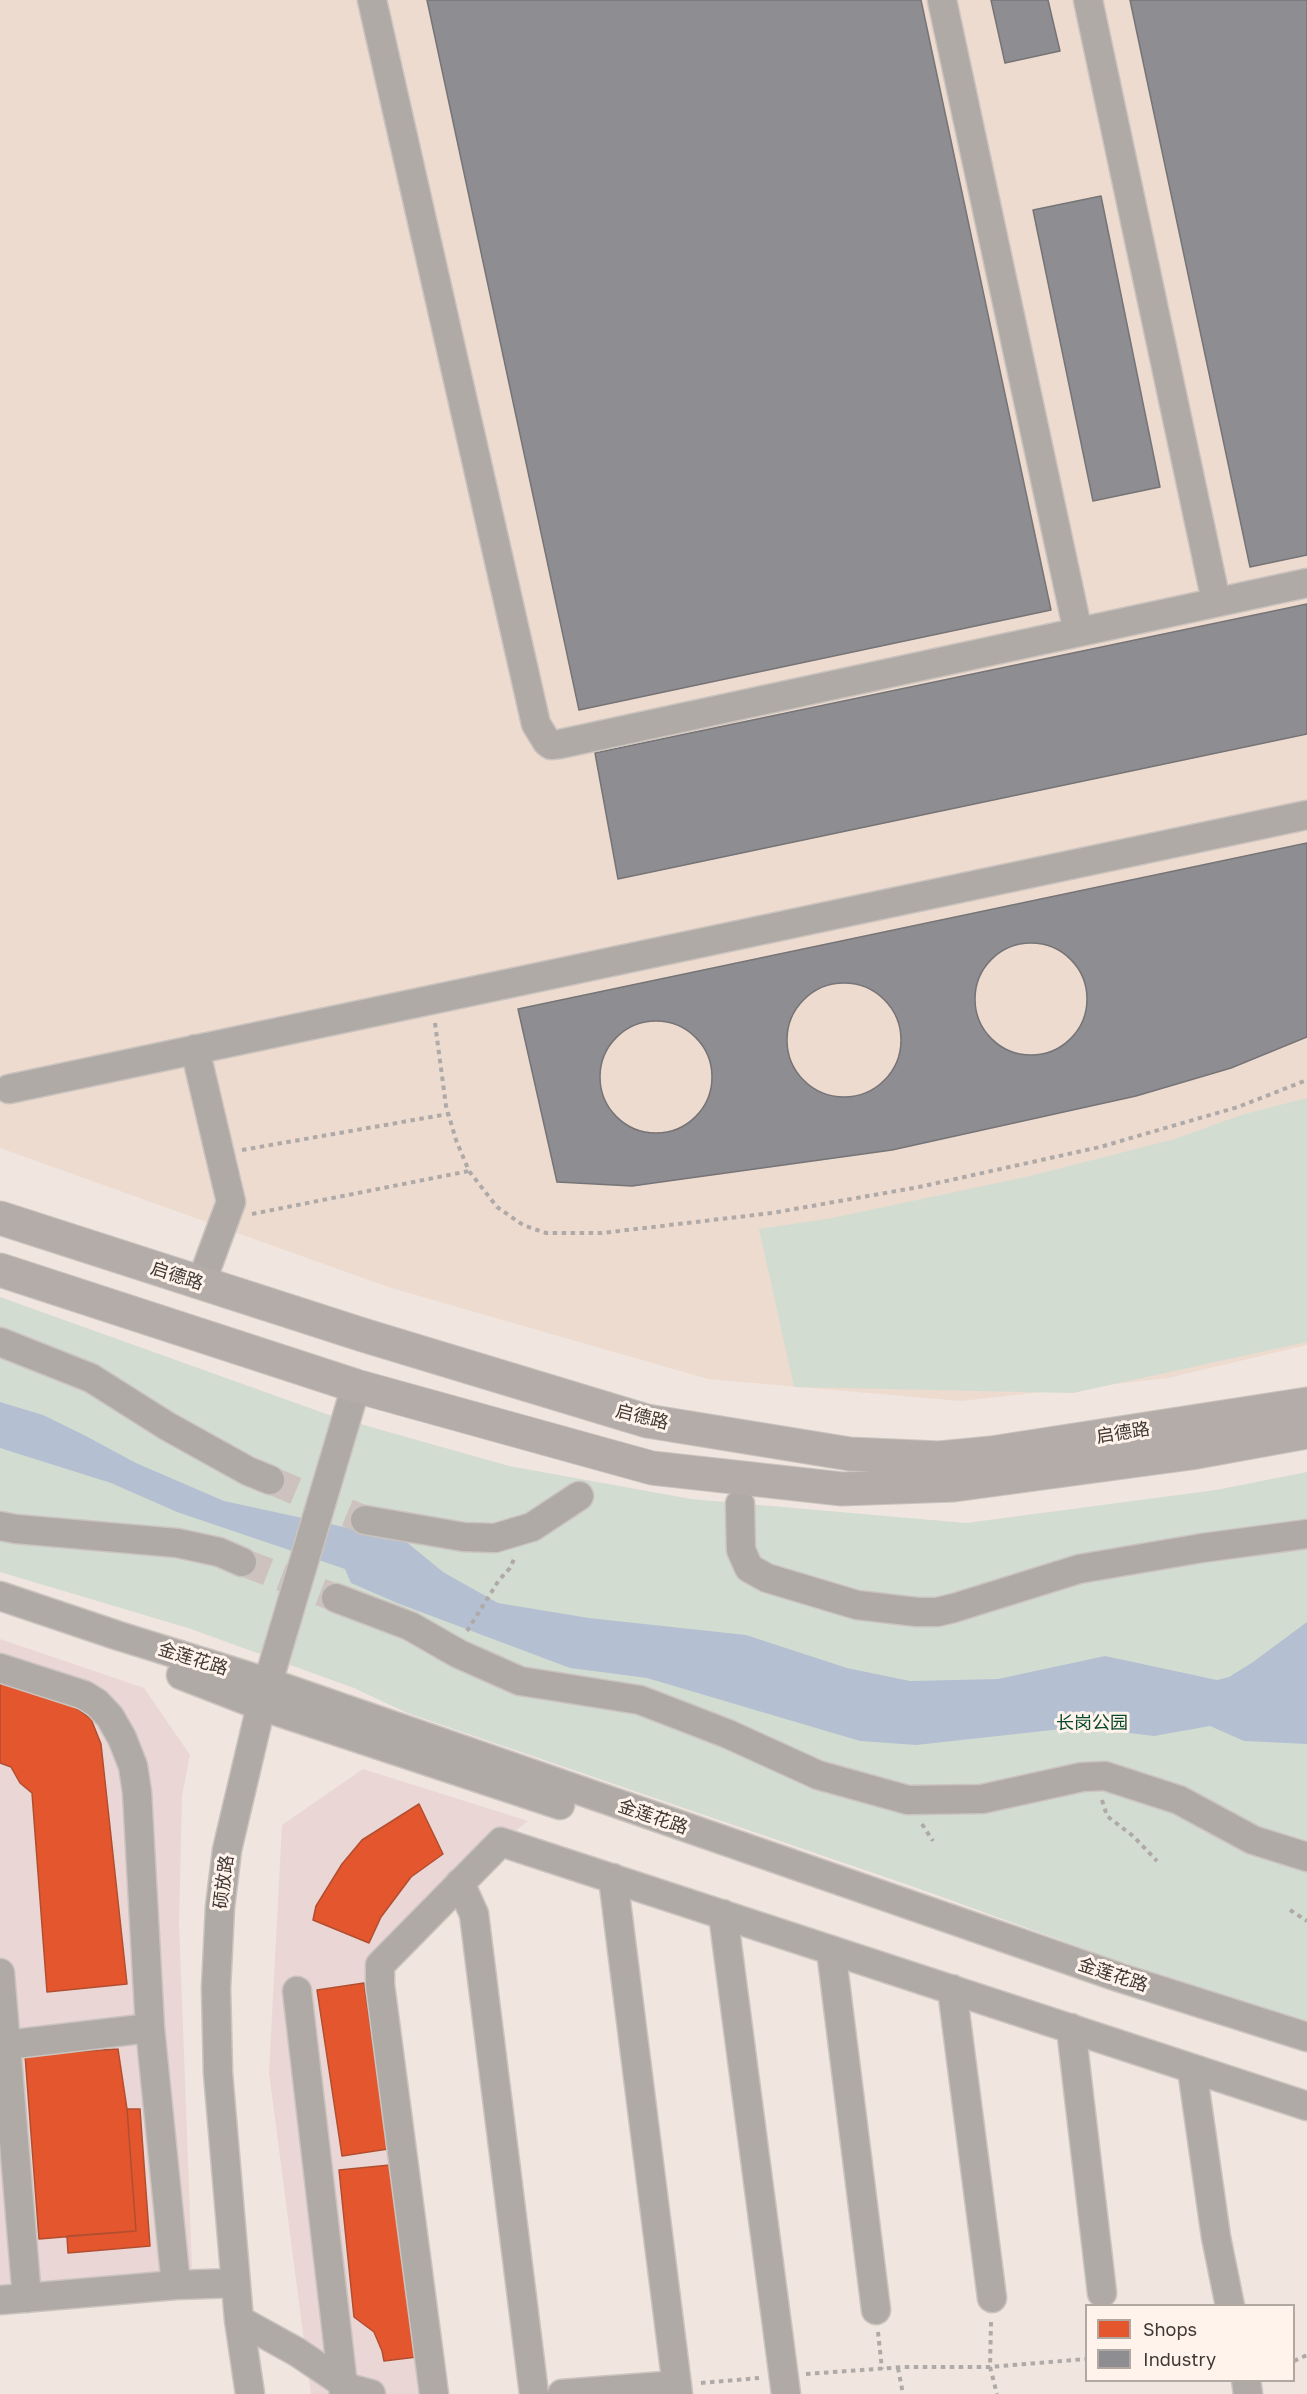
<!DOCTYPE html>
<html>
<head>
<meta charset="utf-8">
<style>
	body { margin:0 }
	#map { position:relative; width:1307px; height:2394px; overflow:hidden; background:#f0e5df; font-family:"Golos Text",sans-serif }
	canvas { display:block }
	.legend { position:absolute; left:1085px; top:2304px; width:210px; height:78px; box-sizing:border-box; background:#fff3ec; border:2px solid #b2a8a2; margin:0; padding:8px 10px; list-style:none; font-size:18px; color:#3f3833 }
	.legend li { display:flex; align-items:center; gap:12px; height:30px }
	.legend b { width:30px; border:2px solid #b2a8a2 }
</style>
</head>
<body>
<div id="map">
<canvas width="1307" height="2394"></canvas>
<ul class="legend">
<li><b style="height:16px;background:#e4572e"></b>Shops</li>
<li><b style="height:16px;background:#8d8d92"></b>Industry</li>
</ul>
</div>
<script>
const ctx = document.querySelector('canvas').getContext('2d');
ctx.lineJoin = 'round';
function fillPath(path, color) { ctx.fillStyle = color; ctx.fill(path, 'evenodd'); }
const shape = rows => new Path2D(rows.map(r => 'M' + r).join(''));
function stroke(path, color, width, dash) { ctx.strokeStyle = color; ctx.lineWidth = width; ctx.lineCap = dash ? 'butt' : 'round'; ctx.setLineDash(dash || []); ctx.stroke(path); }
function write(font, color, halo, rows, align = 'center') {
  ctx.font = font + ' "Golos Text","Noto Sans SC",sans-serif'; ctx.lineWidth = 6; ctx.setLineDash([]); ctx.textBaseline = 'middle'; ctx.strokeStyle = halo; ctx.fillStyle = color; for (const [text, x, y, turn = 0] of rows) {
    ctx.save(); ctx.translate(x, y); ctx.rotate((+turn || 0) * Math.PI / 180); ctx.textAlign = isNaN(turn) ? turn : align; if (halo) ctx.strokeText(text, 0, 0); ctx.fillText(text, 0, 0); ctx.restore();
  }
}
fillPath(shape([
	[0,1639,144,1688,190,1755,182,1796,179,1923,192,2268,0,2289],
	[363,1769,528,1821,501,1842,380,1965,434,2394,311,2394,269,2073,282,1825]
]), '#ead6d4');
fillPath(shape([
	[0,0,1307,0,1307,1345,1168,1378,961,1401,708,1379,388,1287,0,1148]
]), '#eddbcf');
fillPath(shape([
	[1307,1098,1307,1342,1073,1393,794,1387,759,1229,832,1218,1030,1176,1175,1139,1241,1115],
	[0,1297,332,1416,509,1466,691,1499,966,1523,1216,1490,1307,1472,1307,2022,1107,1957,917,1888,407,1713,354,1688,188,1628,0,1572]
]), '#d3dcd1');
fillPath(shape([
	[0,1402,43,1415,84,1435,136,1463,224,1501,404,1540,443,1572,498,1603,589,1618,746,1635,847,1668,910,1681,998,1679,1105,1656,1217,1680,1229,1677,1253,1662,1307,1622,1307,1744,1244,1741,1210,1726,1154,1736,1080,1727,916,1745,860,1741,647,1678,570,1668,397,1603,351,1583,345,1569,177,1512,111,1483,0,1448]
]), '#b4c0d2');
const shops = shape([
	[0,1681,72,1705,91,1719,101,1744,127,1984,47,1992,32,1793,20,1783,11,1767,0,1763,0,1681],
	[419,1804,443,1854,411,1877,381,1917,369,1943,313,1920,316,1906,342,1864,362,1840,419,1804],
	[364,1983,388,2149,342,2156,317,1990,364,1983],
	[118,2049,127,2109,136,2231,39,2239,25,2055,118,2049],
	[127,2109,140,2109,150,2246,68,2253,67,2236,136,2231,127,2109],
	[390,2165,417,2357,384,2361,382,2351,374,2332,354,2317,339,2170,390,2165]
]);
fillPath(shops, '#e4572e');
stroke(shops, '#b24e30', 1.5);
const industry = shape([
	[427,0,921,0,1051,610,579,710,427,0],
	[991,0,1048,0,1060,51,1005,63,991,0],
	[1130,0,1307,0,1307,555,1250,567,1130,0],
	[1101,196,1160,487,1093,501,1033,210,1101,196],
	[1307,604,1307,734,618,879,595,753,1307,604],
	[1307,843,1307,1037,1231,1068,1136,1096,892,1150,632,1186,557,1182,518,1009,1307,843],
	'975 999a56 56 0 1 1 112 0a56 56 0 1 1-112 0Z',
	'787 1040a57 57 0 1 1 114 0a57 57 0 1 1-114 0Z',
	'600 1077a56 56 0 1 1 112 0a56 56 0 1 1-112 0Z'
]);
fillPath(industry, '#8d8d92');
stroke(industry, '#767476', 1.5);
stroke(shape([
	[270,1480,365,1520],
	[242,1562,336,1598]
]), '#cdc2bd', 28, [28, 14]);
const minor = shape([
	[372,0,536,724,547,742,551,745,560,744,1307,583],
	[942,0,1078,632],
	[1088,0,1216,601],
	[195,1049,231,1202,201,1283],
	[9,1089,1307,815],
	[0,1342,91,1378,167,1426,248,1471,270,1480],
	[740,1504,741,1550,749,1568,767,1578,857,1605,917,1612,937,1612,954,1608,1079,1569,1202,1548,1307,1534],
	[365,1520,464,1537,495,1538,532,1527,579,1496],
	[0,1526,16,1529,177,1543,219,1552,242,1562],
	[0,1596,119,1636,267,1682,1118,1977,1307,2037],
	[336,1598,410,1626,459,1654,520,1681,640,1700,728,1734,818,1775,908,1800,982,1799,1082,1777,1105,1776,1179,1800,1253,1840,1307,1857],
	[0,1668,84,1695,97,1703,110,1717,122,1738,133,1766,137,1792,150,2028,176,2285],
	[181,1675,261,1706,560,1805],
	[613,1878,678,2394],
	[460,1883,474,1914,534,2394],
	[723,1914,786,2394],
	[831,1950,876,2310],
	[0,1973,27,2298],
	[952,1989,992,2298],
	[297,1991,344,2394],
	[1071,2028,1102,2293],
	[6,2045,150,2028],
	[1192,2069,1216,2237,1230,2306],
	[0,2300,176,2285,235,2283],
	[239,2320,297,2352,352,2389,371,2394],
	[1246,2380,1248,2394],
	[250,2394,239,2320,218,2073,216,1988,220,1907,227,1850,261,1706,356,1386],
	[434,2394,380,1985,380,1965,501,1842,1307,2106],
	[562,2394,677,2385]
]);
const major = shape([
	[0,1218,363,1335,647,1421,850,1454,939,1458,991,1453,1307,1404],
	[0,1270,356,1386,652,1468,842,1489,954,1485,1191,1453,1307,1432]
]);
stroke(minor, '#cbc3be', 31);
stroke(major, '#cbc3be', 35);
stroke(shape([
	[435,1023,446,1106,456,1140,469,1171,497,1207,523,1225,546,1233,602,1233,772,1213,919,1187,1100,1147,1238,1107,1307,1080],
	[242,1150,448,1114],
	[252,1214,469,1171],
	[467,1631,499,1580,510,1568,515,1557],
	[1102,1800,1107,1816,1133,1836,1157,1861],
	[922,1824,933,1841],
	[1290,1910,1307,1921],
	[991,2322,990,2367,997,2394],
	[878,2332,882,2369],
	[1294,2361,1307,2355],
	[898,2368,903,2394],
	[806,2374,904,2367,990,2367,1086,2359],
	[701,2383,759,2378]
]), '#afaaa8', 4, [4.5, 4.5]);
stroke(minor, '#afaaa6', 28);
stroke(major, '#b3aca8', 33);
write('18px', '#3f3833', '#fff3ec', [
	["启德路",177,1276,18],
	["启德路",642,1417,14],
	["启德路",1123,1433,-9],
	["金莲花路",193,1659,17],
	["金莲花路",653,1817,19],
	["硕放路",224,1882,-83],
	["金莲花路",1113,1975,18]
]);
write('18px', '#09492e', '#fff3ec', [
	["长岗公园",1092,1723]
]);
</script>
</body>
</html>
